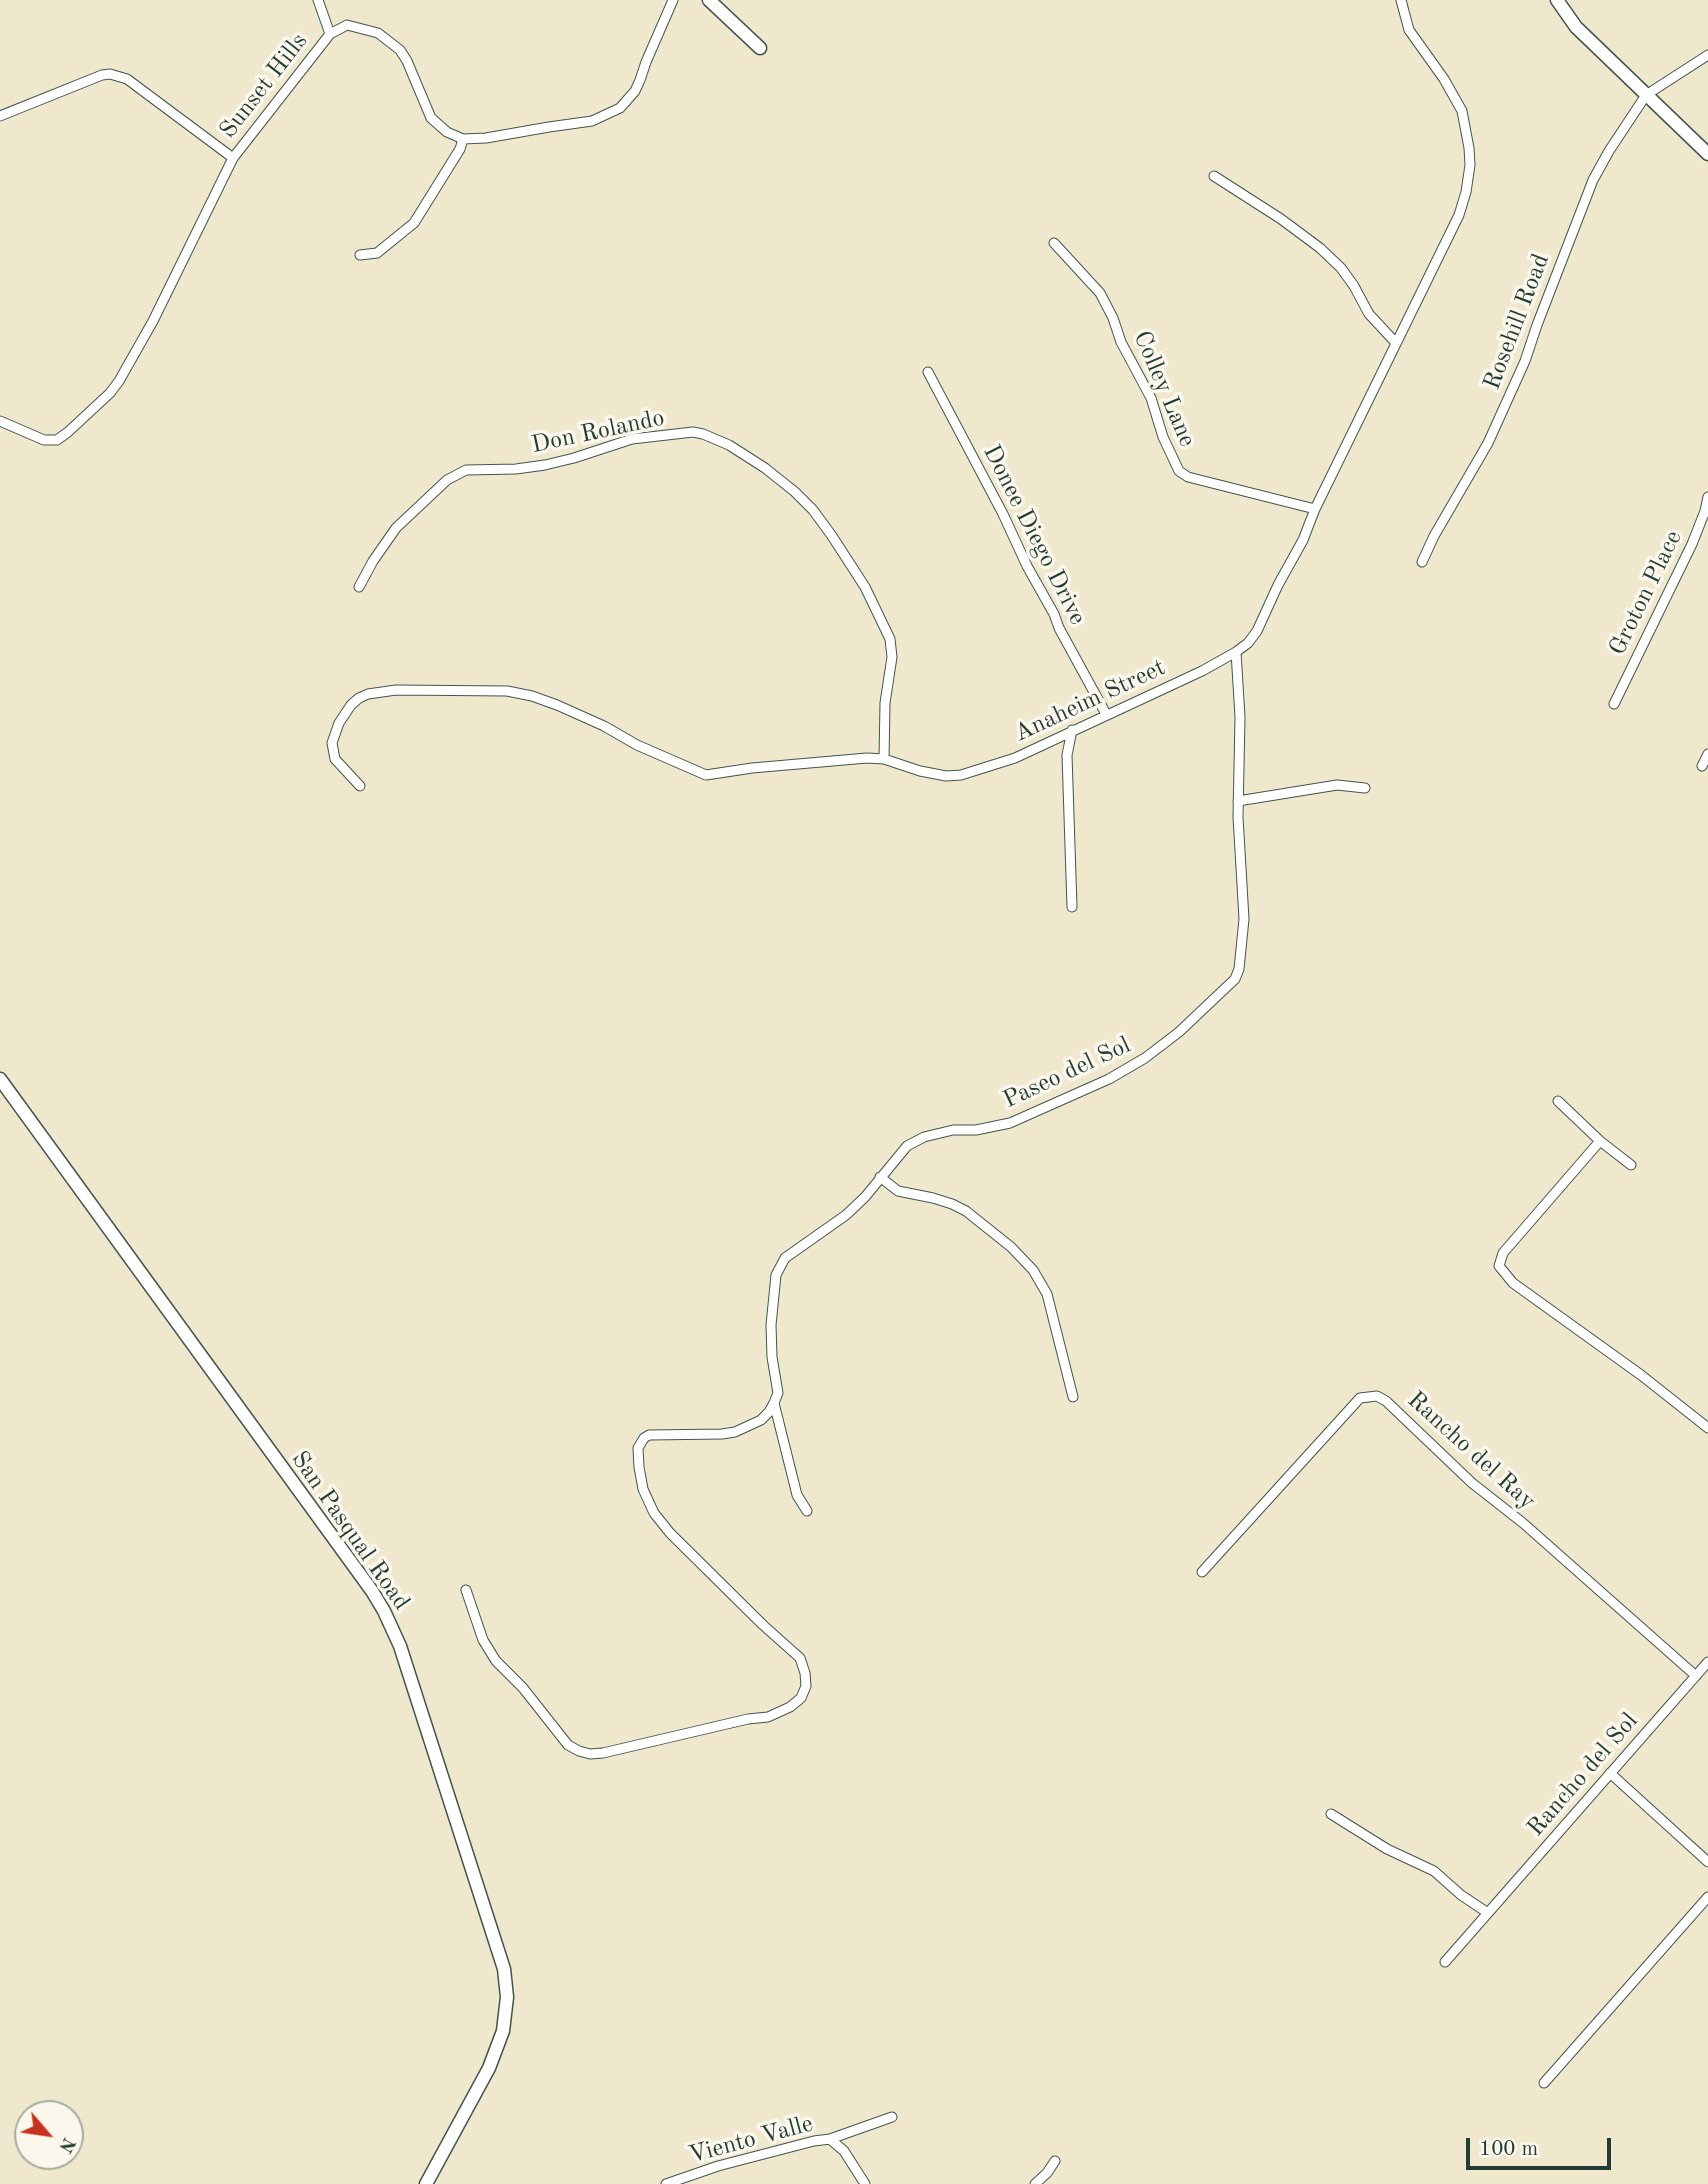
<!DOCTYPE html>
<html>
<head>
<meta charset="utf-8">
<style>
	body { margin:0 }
	#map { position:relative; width:1708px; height:2184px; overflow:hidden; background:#efe8cc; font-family:"Old Standard TT",serif }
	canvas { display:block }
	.north { position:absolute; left:14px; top:2100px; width:70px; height:70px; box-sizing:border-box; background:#fbf7ec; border:2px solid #a3ada2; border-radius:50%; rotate:119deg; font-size:19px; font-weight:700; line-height:28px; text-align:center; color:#1f3d34 }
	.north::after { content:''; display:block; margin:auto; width:24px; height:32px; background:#c8321e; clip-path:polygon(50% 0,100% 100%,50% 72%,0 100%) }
	.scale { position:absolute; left:1466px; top:2138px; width:145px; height:32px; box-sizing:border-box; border:4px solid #1f3d34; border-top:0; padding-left:9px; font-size:21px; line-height:24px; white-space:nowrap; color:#1f3d34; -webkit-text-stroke:5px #fbf7ec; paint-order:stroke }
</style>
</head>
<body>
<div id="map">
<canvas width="1708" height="2184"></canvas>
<div class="north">N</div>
<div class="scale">100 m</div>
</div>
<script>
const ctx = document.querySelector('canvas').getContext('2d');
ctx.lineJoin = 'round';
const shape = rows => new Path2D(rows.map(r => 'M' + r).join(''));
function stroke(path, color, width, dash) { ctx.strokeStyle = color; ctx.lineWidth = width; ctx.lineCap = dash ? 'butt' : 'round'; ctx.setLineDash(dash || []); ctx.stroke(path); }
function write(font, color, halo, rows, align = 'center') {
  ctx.font = font + ' "Old Standard TT",serif'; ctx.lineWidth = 7; ctx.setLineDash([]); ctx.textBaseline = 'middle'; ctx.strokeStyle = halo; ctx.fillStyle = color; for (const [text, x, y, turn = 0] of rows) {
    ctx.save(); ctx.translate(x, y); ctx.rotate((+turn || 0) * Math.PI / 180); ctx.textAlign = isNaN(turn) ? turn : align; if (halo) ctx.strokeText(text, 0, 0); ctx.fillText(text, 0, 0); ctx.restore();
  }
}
const street = shape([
	[318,0,330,34],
	[0,116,102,75,110,74,127,79,233,158],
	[1214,176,1281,219,1320,248,1341,268,1354,286,1369,314,1396,343],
	[1054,243,1100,293,1113,318,1121,342,1151,398,1163,437,1179,471,1188,477,1315,509],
	[360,255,377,253,414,223,460,149,463,139],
	[928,372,1003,514,1027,566,1054,614,1059,628,1106,714],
	[0,421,44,440,57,440,68,432,110,393,119,381,153,321,233,158,330,34,347,25,378,33,400,50,407,61,431,118,447,132,463,139,486,138,549,127,592,121,620,108,635,91,640,80,646,62,673,0],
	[1422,562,1434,536,1488,443,1525,361,1537,325,1593,180,1609,151,1646,95,1708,55],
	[359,587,373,561,396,528,447,480,466,470,516,469,545,465,574,458,632,439,693,432,703,434,729,445,765,468,795,492,813,510,832,536,865,587,890,639,892,657,885,703,884,759],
	[1614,704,1692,544,1705,511,1708,497],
	[1072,730,1067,755,1072,907],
	[1702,766,1708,754],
	[360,786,335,759,332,743,339,723,351,705,359,698,368,694,396,690,507,691,532,696,557,705,604,726,637,745,706,775,752,768,867,758,884,759,920,771,946,776,961,775,1015,758,1202,671,1236,652,1248,643,1257,631,1278,585,1303,540,1315,509,1459,215,1466,192,1470,165,1469,148,1462,111,1444,79,1409,30,1401,0],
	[1238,801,1337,785,1365,788],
	[1558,1101,1600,1141,1631,1165],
	[1600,1141,1503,1253,1499,1266,1513,1283,1641,1375,1708,1428],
	[880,1177,898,1191,933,1198,952,1204,966,1211,1011,1247,1033,1270,1047,1294,1073,1397],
	[807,1511,797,1495,774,1403,778,1393,772,1357,771,1325,776,1275,785,1258,846,1215,865,1197,907,1146,924,1137,953,1130,976,1130,1010,1123,1109,1079,1145,1058,1179,1032,1235,979,1239,969,1244,919,1238,817,1240,717,1236,652],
	[1202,1572,1360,1398,1377,1396,1386,1401,1472,1483,1523,1523,1696,1676],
	[466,1590,483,1640,496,1661,523,1688,568,1745,579,1751,590,1754,603,1753,748,1719,768,1717,790,1707,801,1698,806,1686,805,1673,800,1658,763,1625,670,1533,654,1513,643,1489,639,1467,638,1448,644,1438,649,1435,722,1434,735,1432,761,1420,769,1412,774,1403],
	[1610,1773,1708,1862],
	[1331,1814,1387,1849,1434,1871,1461,1895,1488,1913],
	[1445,1962,1708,1662],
	[1544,2083,1708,1897],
	[830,2139,892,2117],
	[666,2184,718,2166,814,2141,830,2139,844,2151,865,2184],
	[1035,2184,1047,2173,1055,2161]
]);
const secondary = shape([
	[709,0,760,48],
	[1557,0,1576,27,1708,154],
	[0,1079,372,1591,384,1611,400,1646,504,1969,507,1997,503,2031,489,2068,426,2184]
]);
stroke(street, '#3e574b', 11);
stroke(secondary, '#3e574b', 15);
stroke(street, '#fff', 9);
stroke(secondary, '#fff', 12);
write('24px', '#1f3d34', '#fbf7ec', [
	["Sunset Hills",264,86,-52],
	["Rosehill Road",1517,322,-69],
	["Colley Lane",1164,389,67],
	["Don Rolando",598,432,-12],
	["Donee Diego Drive",1034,535,63],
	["Groton Place",1646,593,-64],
	["Anaheim Street",1090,701,-25],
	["Paseo del Sol",1067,1073,-25],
	["Rancho del Ray",1471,1451,42],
	["San Pasqual Road",350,1531,55],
	["Rancho del Sol",1583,1775,-49],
	["Viento Valle",751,2140,-15]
]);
</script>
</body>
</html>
